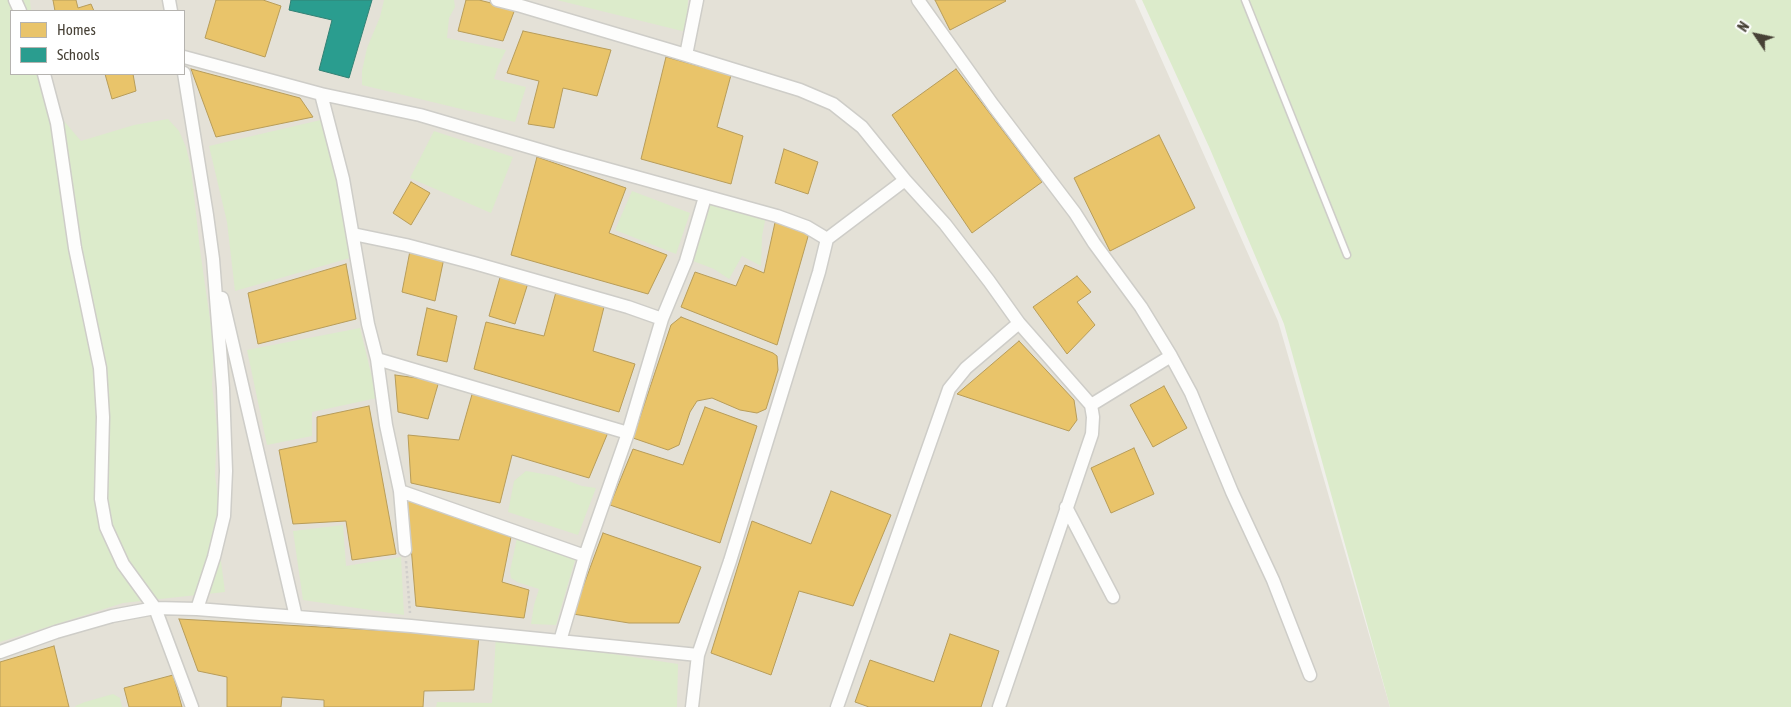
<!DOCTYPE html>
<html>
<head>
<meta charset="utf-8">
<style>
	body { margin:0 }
	#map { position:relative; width:1791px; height:707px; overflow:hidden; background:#f0efea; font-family:"Asap Condensed",sans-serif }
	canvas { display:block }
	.legend { position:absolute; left:10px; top:10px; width:175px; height:65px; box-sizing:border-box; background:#fff; border:1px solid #b5b3af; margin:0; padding:6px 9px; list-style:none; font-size:15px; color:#474136 }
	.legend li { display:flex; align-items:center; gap:10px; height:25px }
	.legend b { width:25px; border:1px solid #b5b3af }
	.north { position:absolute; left:1731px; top:10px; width:50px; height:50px; -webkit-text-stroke:4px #fff; paint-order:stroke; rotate:304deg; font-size:14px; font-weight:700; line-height:20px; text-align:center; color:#474136 }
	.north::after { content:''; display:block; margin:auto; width:18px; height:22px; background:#474136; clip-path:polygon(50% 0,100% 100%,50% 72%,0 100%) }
</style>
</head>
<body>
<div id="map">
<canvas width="1791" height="707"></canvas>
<ul class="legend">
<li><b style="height:14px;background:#e9c46a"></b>Homes</li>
<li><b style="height:14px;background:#2a9d8f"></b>Schools</li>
</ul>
<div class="north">N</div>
</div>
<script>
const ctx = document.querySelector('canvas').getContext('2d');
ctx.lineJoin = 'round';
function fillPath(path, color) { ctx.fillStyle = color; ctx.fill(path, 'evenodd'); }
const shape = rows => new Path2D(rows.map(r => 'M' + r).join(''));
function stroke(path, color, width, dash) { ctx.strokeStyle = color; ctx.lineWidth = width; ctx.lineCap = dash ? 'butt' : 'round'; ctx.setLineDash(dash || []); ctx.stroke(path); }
fillPath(shape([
	[0,0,1135,0,1278,321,1390,707,0,707],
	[11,11,184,11,184,74,11,74]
]), '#e4e1d7');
fillPath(shape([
	[0,0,30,0,31,11,11,11,11,74,45,74,57,113,81,141,134,125,168,119,179,131,186,147,191,168,200,250,214,347,212,386,217,427,215,475,222,527,220,554,225,592,123,603,0,642],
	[384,0,454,0,455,7,449,18,447,38,506,50,498,66,494,79,526,87,515,122,362,85,362,71,367,48,380,17],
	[557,0,688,0,686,32],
	[1142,0,1791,0,1791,707,1390,707,1284,324,1210,149],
	[325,119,350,258,235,291,227,222,209,146],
	[434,131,513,157,491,213,410,178],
	[632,191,690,213,676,254,615,230],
	[710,196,773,207,765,221,762,236,761,266,742,256,729,279,714,269,693,261],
	[360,328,377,398,312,412,312,436,267,445,247,350],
	[526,471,555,476,582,486,596,488,578,535,508,512,514,481],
	[343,525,346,566,401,557,404,615,303,600,293,531],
	[517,538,578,550,556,625,531,624,534,605,539,589,517,582,511,578,510,571],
	[496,636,678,664,677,707,436,707,437,702,492,703],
	[113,694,120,698,122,707,76,707,75,706,85,702]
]), '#dcebcb');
const homes = shape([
	[53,0,76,0,78,8,91,4,94,11,55,11,53,0],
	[216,0,263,0,281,6,265,57,205,38,216,0],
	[466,0,479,0,515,9,503,41,458,31,466,0],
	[935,0,1005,0,1006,1,950,30,935,0],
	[523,31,611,50,597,96,563,88,554,128,528,124,539,81,507,73,523,31],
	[666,57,731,75,717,127,743,136,731,184,641,159,666,57],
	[191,69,300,98,313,117,216,137,191,69],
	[956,69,1042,182,972,233,892,115,956,69],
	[105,74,133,74,136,91,112,99,105,74],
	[1159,135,1195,208,1110,251,1074,178,1159,135],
	[784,149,818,162,808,194,775,183,784,149],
	[537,157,626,188,609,233,667,255,648,294,511,255,537,157],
	[411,182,430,193,411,225,393,213,411,182],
	[776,218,809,233,777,345,681,307,695,272,736,286,745,265,764,273,776,218],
	[410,251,444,258,435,301,402,292,410,251],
	[346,264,356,319,258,344,248,293,346,264],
	[501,274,528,283,515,324,489,316,501,274],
	[1077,276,1091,292,1077,302,1095,325,1067,354,1033,307,1077,276],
	[556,292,604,307,593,351,635,364,619,412,474,369,486,322,544,336,556,292],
	[427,308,457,316,447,362,417,355,427,308],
	[681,317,773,353,777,356,778,370,766,409,757,413,740,410,712,398,697,401,690,412,679,445,668,450,633,438,671,325,681,317],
	[1019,341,1074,400,1077,420,1069,431,957,394,1019,341],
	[395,375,439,381,428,419,398,412,395,375],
	[1164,386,1187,428,1153,447,1130,405,1164,386],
	[473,391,609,430,589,478,512,455,500,503,411,483,408,435,459,440,473,391],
	[369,406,396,554,352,560,346,521,293,524,279,450,317,442,317,417,369,406],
	[705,407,757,426,720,543,610,505,633,449,683,465,705,407],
	[1134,448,1154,494,1111,513,1091,468,1134,448],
	[831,491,891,515,853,606,799,591,771,675,711,653,752,521,811,544,831,491],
	[407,498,511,537,502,582,529,590,524,618,416,606,407,498],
	[603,533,701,567,679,623,629,623,573,614,603,533],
	[179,619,479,636,474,690,424,691,423,707,324,707,324,700,282,697,281,707,227,707,227,677,198,671,179,619],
	[950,634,999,651,981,707,869,707,855,702,870,660,934,682,950,634],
	[54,646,69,707,0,707,0,662,54,646],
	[173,675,182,707,129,707,124,688,173,675]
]);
fillPath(homes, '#e9c46a');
stroke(homes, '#b89d5a', 1);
const schools = shape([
	[291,0,372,0,349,78,319,70,332,20,289,10,291,0]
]);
fillPath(schools, '#2a9d8f');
stroke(schools, '#338174', 1);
const service = shape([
	[1245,0,1347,255]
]);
const minor = shape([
	[15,0,20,11],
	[169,0,171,11],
	[497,0,521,6,686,55,697,0],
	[918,0,993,105,1075,213,1094,243,1141,307,1171,356,1191,393,1232,492,1273,580,1310,675],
	[686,55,800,90,833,104,862,127,905,180,945,224,989,281,1019,323,1091,405,1093,417,1092,434,999,707],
	[184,57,321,94,420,115,560,156,777,216,807,227,827,239],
	[184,73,207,215,213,259,223,388,226,471,224,516,214,557,197,609],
	[44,74,57,123,75,248,100,368,103,417,101,499,106,527,123,564,155,608,192,707],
	[321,94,343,179,368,324,377,359,386,425,400,491,585,556],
	[353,234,406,245,474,263,628,307,662,319,686,261,705,197],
	[222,298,296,617],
	[377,359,628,433,585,556,560,641],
	[1091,405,1171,356],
	[628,433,662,319],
	[400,491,405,550],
	[1066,507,1113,597],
	[0,652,56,632,112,616,155,608,197,609,411,626,698,655],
	[692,707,698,655,730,561,819,272,827,239,905,180],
	[837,707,949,389,966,368,1019,323]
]);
stroke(service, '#cecdc8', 9);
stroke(minor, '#cecdc8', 15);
stroke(shape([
	[406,561,410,613]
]), '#d1cfcb', 2.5, [2.5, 2.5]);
stroke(service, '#fdfdfc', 6);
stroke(minor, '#fdfdfc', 12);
</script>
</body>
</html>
